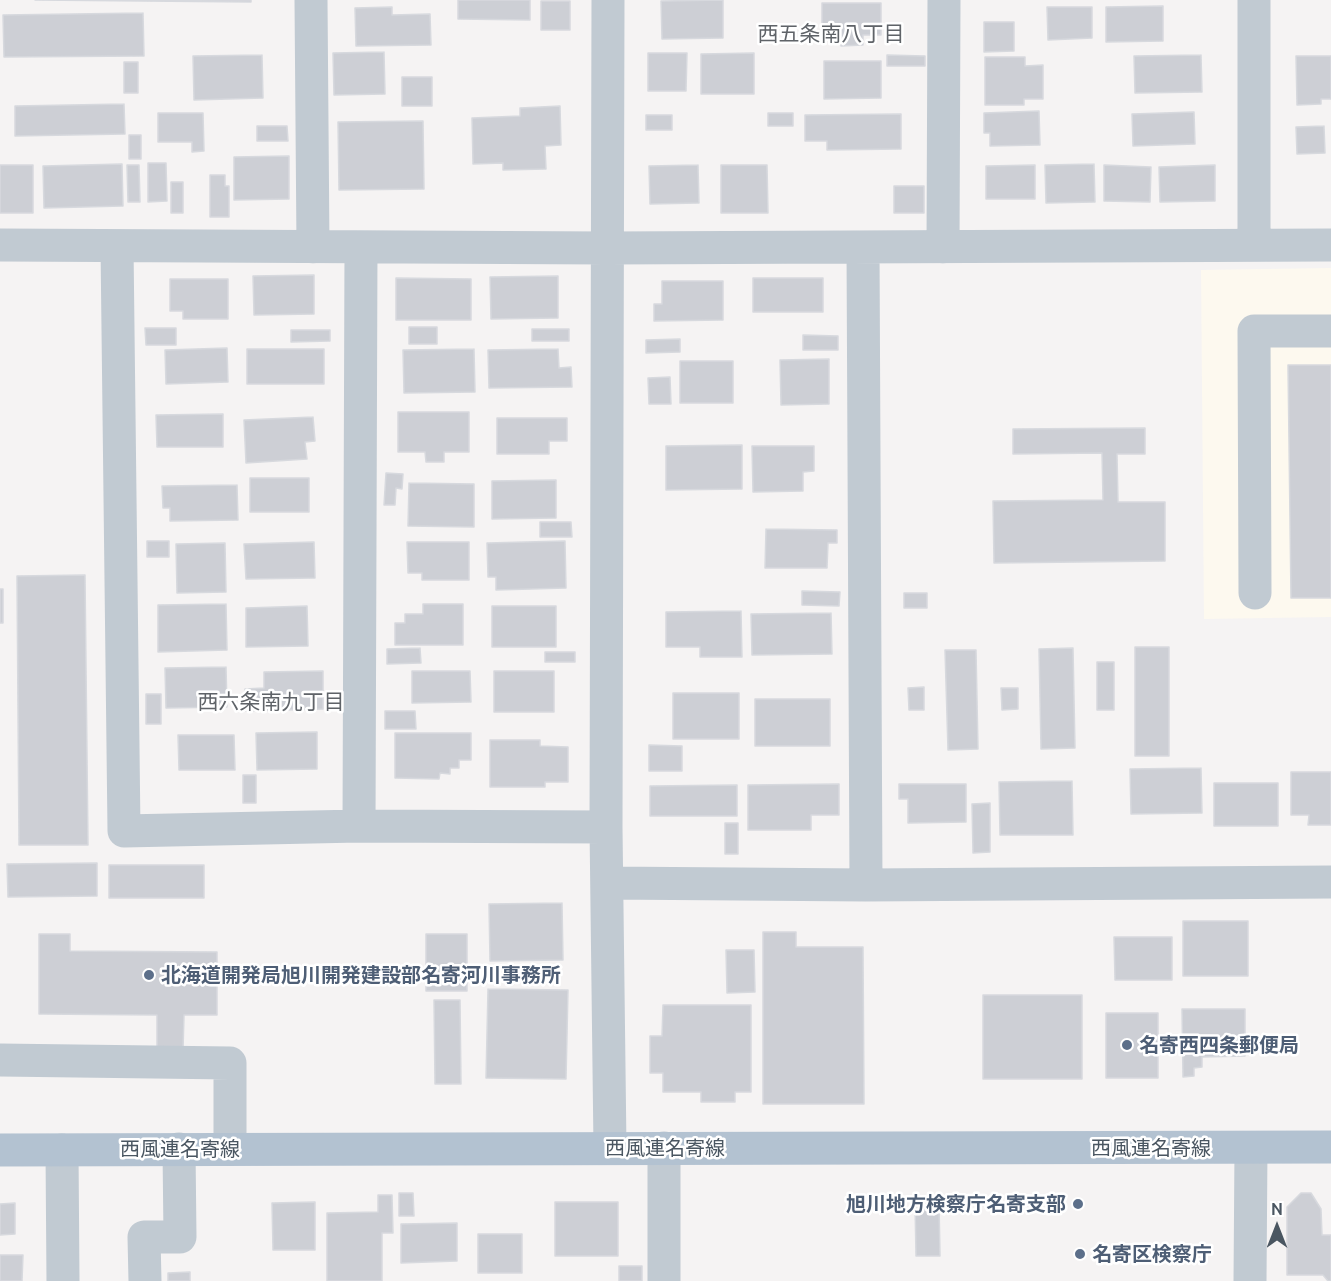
<!DOCTYPE html>
<html>
<head>
<meta charset="utf-8">
<style>
	body { margin:0 }
	#map { position:relative; width:1331px; height:1281px; overflow:hidden; background:#f5f3f3; font-family:Ubuntu,sans-serif }
	canvas { display:block }
	.north { position:absolute; left:1247px; top:1197px; width:60px; height:60px; -webkit-text-stroke:4px #fff; paint-order:stroke; rotate:0deg; font-size:16px; font-weight:700; line-height:24px; text-align:center; color:#4a5661 }
	.north::after { content:''; display:block; margin:auto; width:21px; height:27px; background:#4a5661; clip-path:polygon(50% 0,100% 100%,50% 72%,0 100%) }
</style>
</head>
<body>
<div id="map">
<canvas width="1331" height="1281"></canvas>
<div class="north">N</div>
</div>
<script>
const ctx = document.querySelector('canvas').getContext('2d');
ctx.lineJoin = 'round';
function fillPath(path, color) { ctx.fillStyle = color; ctx.fill(path, 'evenodd'); }
const shape = rows => new Path2D(rows.map(r => 'M' + r).join(''));
function stroke(path, color, width, dash) { ctx.strokeStyle = color; ctx.lineWidth = width; ctx.lineCap = dash ? 'butt' : 'round'; ctx.setLineDash(dash || []); ctx.stroke(path); }
function write(font, color, halo, rows, align = 'center') {
  ctx.font = font + ' Ubuntu,"Noto Sans JP",sans-serif'; ctx.lineWidth = 5; ctx.setLineDash([]); ctx.textBaseline = 'middle'; ctx.strokeStyle = halo; ctx.fillStyle = color; for (const [text, x, y, turn = 0] of rows) {
    ctx.save(); ctx.translate(x, y); ctx.rotate((+turn || 0) * Math.PI / 180); ctx.textAlign = isNaN(turn) ? turn : align; if (halo) ctx.strokeText(text, 0, 0); ctx.fillText(text, 0, 0); ctx.restore();
  }
}
fillPath(shape([
	[1331,268,1331,617,1204,619,1201,270]
]), '#fdf9ef');
const building = shape([
	[35,0,251,0,251,2,35,0],
	[458,0,530,0,530,20,458,19,458,0],
	[723,0,723,38,662,39,661,1,723,0],
	[541,1,570,1,570,30,541,30,541,1],
	[822,3,881,3,881,35,863,35,863,45,841,46,841,36,822,36,822,3],
	[1163,6,1163,41,1106,42,1106,7,1163,6],
	[392,7,392,15,430,14,431,45,356,46,355,8,392,7],
	[1047,7,1092,7,1092,38,1048,40,1047,7],
	[143,13,144,56,4,57,3,15,143,13],
	[984,22,1014,22,1014,51,984,52,984,22],
	[384,52,385,94,334,95,333,53,384,52],
	[648,53,687,53,686,91,648,91,648,53],
	[754,53,754,94,701,94,701,54,754,53],
	[262,55,263,98,194,100,193,56,262,55],
	[887,55,925,56,925,66,887,66,887,55],
	[1201,55,1202,92,1135,93,1134,56,1201,55],
	[1296,56,1331,56,1331,99,1321,99,1321,104,1297,105,1296,56],
	[985,57,1025,57,1025,66,1043,65,1043,99,1024,99,1024,105,985,105,985,57],
	[824,61,881,61,881,98,824,99,824,61],
	[124,62,138,62,138,93,124,93,124,62],
	[402,77,432,77,432,106,402,106,402,77],
	[124,104,125,134,15,136,15,106,124,104],
	[560,106,561,145,545,146,546,169,503,170,503,163,473,164,472,118,520,116,520,108,560,106],
	[1039,111,1040,145,990,146,990,133,984,133,984,113,1039,111],
	[1194,112,1195,144,1133,146,1132,114,1194,112],
	[158,113,203,113,204,151,192,152,192,142,158,142,158,113],
	[768,113,793,113,793,126,768,126,768,113],
	[901,114,901,149,827,150,827,141,805,141,805,115,901,114],
	[646,115,672,115,672,130,646,130,646,115],
	[423,121,424,189,339,190,338,122,423,121],
	[257,126,287,126,288,141,257,141,257,126],
	[1324,126,1325,153,1297,154,1296,127,1324,126],
	[129,135,141,135,141,159,129,159,129,135],
	[289,156,289,199,234,200,234,157,289,156],
	[148,163,166,163,167,201,148,202,148,163],
	[122,164,123,206,44,208,43,166,122,164],
	[1094,164,1095,202,1046,203,1045,165,1094,164],
	[0,165,33,165,33,213,0,213,0,165],
	[127,165,139,165,140,202,128,202,127,165],
	[698,165,699,203,650,204,649,166,698,165],
	[721,165,767,165,768,213,721,213,721,165],
	[1035,165,1035,199,986,199,986,166,1035,165],
	[1104,165,1151,167,1150,202,1104,201,1104,165],
	[1215,165,1215,201,1160,202,1159,167,1215,165],
	[210,175,225,175,225,186,229,186,229,217,210,217,210,175],
	[171,182,183,182,183,213,171,213,171,182],
	[894,186,924,186,924,213,894,213,894,186],
	[314,275,314,314,254,315,253,276,314,275],
	[558,276,558,318,491,319,490,277,558,276],
	[396,278,471,279,471,320,396,320,396,278],
	[753,278,823,278,823,312,753,312,753,278],
	[170,279,228,279,228,319,183,319,183,311,170,311,170,279],
	[662,281,723,281,723,320,654,321,654,304,662,304,662,281],
	[409,327,437,327,437,344,409,344,409,327],
	[145,328,176,328,176,345,146,345,145,328],
	[532,329,569,329,569,341,532,341,532,329],
	[291,330,330,330,330,341,291,342,291,330],
	[803,335,838,336,838,350,803,350,803,335],
	[680,339,680,352,646,353,646,340,680,339],
	[227,348,228,382,166,384,165,350,227,348],
	[247,349,324,349,324,384,247,384,247,349],
	[474,349,475,392,404,393,403,350,474,349],
	[558,349,559,368,571,367,572,387,489,388,488,350,558,349],
	[829,359,829,404,781,405,780,360,829,359],
	[680,361,733,361,733,403,680,403,680,361],
	[1288,365,1331,365,1331,598,1291,598,1288,365],
	[670,377,671,404,649,404,648,378,670,377],
	[398,412,469,412,469,452,444,452,444,462,426,462,425,452,398,452,398,412],
	[223,414,223,447,157,447,156,415,223,414],
	[313,417,315,441,305,442,307,459,246,463,244,420,313,417],
	[497,418,567,418,567,441,549,441,549,454,497,454,497,418],
	[1145,428,1145,454,1117,454,1118,502,1165,502,1165,561,994,563,993,501,1103,500,1102,453,1013,454,1013,429,1145,428],
	[742,445,742,489,666,490,666,446,742,445],
	[752,446,814,446,814,471,803,472,803,491,753,492,752,446],
	[386,473,403,474,402,489,396,488,395,505,384,505,386,473],
	[250,478,309,478,309,512,250,512,250,478],
	[556,480,556,518,492,519,492,481,556,480],
	[409,483,474,484,474,527,408,526,409,483],
	[237,485,238,520,170,521,170,508,163,508,162,486,237,485],
	[540,522,571,522,572,537,540,537,540,522],
	[766,529,837,530,837,543,828,543,827,568,765,568,766,529],
	[147,541,169,541,169,557,147,557,147,541],
	[565,541,566,588,496,590,496,577,488,577,487,543,565,541],
	[314,542,315,578,246,579,244,544,314,542],
	[407,542,469,542,469,580,422,580,422,573,408,573,407,542],
	[225,543,226,592,177,593,176,544,225,543],
	[85,575,88,845,19,845,17,576,85,575],
	[0,589,3,589,3,623,0,623,0,589],
	[802,591,840,592,839,606,802,605,802,591],
	[904,593,927,593,927,608,904,608,904,593],
	[226,604,227,650,158,652,158,605,226,604],
	[423,604,463,604,463,645,395,645,395,623,405,623,405,614,423,614,423,604],
	[307,606,308,646,246,647,246,608,307,606],
	[492,606,556,606,556,647,492,647,492,606],
	[741,611,742,657,700,657,700,647,666,647,666,612,741,611],
	[831,613,832,654,752,655,751,614,831,613],
	[1135,647,1169,647,1169,756,1135,756,1135,647],
	[420,648,421,663,387,664,387,649,420,648],
	[1073,648,1075,748,1041,749,1039,649,1073,648],
	[945,650,976,650,978,749,948,750,945,650],
	[545,652,575,652,575,662,545,662,545,652],
	[1097,662,1114,662,1114,710,1097,710,1097,662],
	[226,667,227,707,166,708,165,668,226,667],
	[323,671,323,709,245,711,245,689,264,688,264,672,323,671],
	[412,671,470,671,471,702,412,703,412,671],
	[494,671,554,671,554,712,494,712,494,671],
	[924,687,924,710,909,710,908,688,924,687],
	[1001,688,1018,688,1018,709,1002,710,1001,688],
	[673,693,739,693,739,739,673,739,673,693],
	[146,694,161,694,161,724,146,724,146,694],
	[755,699,830,699,830,746,755,746,755,699],
	[385,711,415,711,416,729,385,729,385,711],
	[317,732,317,769,257,770,256,733,317,732],
	[395,733,471,733,471,760,459,760,459,768,450,768,450,774,440,773,439,779,395,778,395,733],
	[178,735,234,735,235,770,179,770,178,735],
	[490,740,540,740,540,746,568,747,568,782,545,782,545,787,490,787,490,740],
	[649,745,682,746,682,771,649,771,649,745],
	[1201,768,1202,813,1131,814,1130,769,1201,768],
	[1291,772,1331,772,1331,825,1308,825,1309,815,1291,815,1291,772],
	[243,775,256,775,256,803,243,803,243,775],
	[1072,781,1073,835,1000,835,999,782,1072,781],
	[1214,783,1278,783,1278,826,1214,826,1214,783],
	[839,784,839,815,811,815,811,830,748,830,748,785,839,784],
	[899,784,966,784,966,822,908,823,908,799,899,799,899,784],
	[737,785,737,816,650,816,650,786,737,785],
	[990,803,990,852,973,853,972,804,990,803],
	[725,823,738,823,738,854,725,854,725,823],
	[97,863,97,896,8,897,7,864,97,863],
	[109,865,204,865,204,898,109,898,109,865],
	[562,903,563,960,490,961,489,904,562,903],
	[1183,921,1248,921,1248,976,1183,976,1183,921],
	[763,932,796,932,796,947,863,947,864,1104,763,1104,763,932],
	[39,934,70,934,70,951,217,952,217,1015,184,1015,183,1050,157,1050,157,1015,39,1014,39,934],
	[426,934,467,934,467,991,426,991,426,934],
	[1114,937,1172,937,1172,980,1115,980,1114,937],
	[726,950,754,950,755,992,727,993,726,950],
	[488,989,568,990,566,1079,486,1078,488,989],
	[983,995,1082,995,1082,1079,983,1079,983,995],
	[434,1000,460,1000,461,1084,435,1084,434,1000],
	[663,1005,751,1005,751,1092,735,1092,735,1102,701,1102,701,1092,663,1092,663,1073,650,1073,650,1036,662,1036,663,1005],
	[1182,1009,1245,1009,1245,1056,1202,1057,1202,1067,1194,1068,1194,1076,1183,1077,1182,1009],
	[1106,1013,1158,1013,1158,1078,1106,1078,1106,1013],
	[399,1193,413,1193,414,1216,399,1216,399,1193],
	[1301,1193,1311,1193,1321,1209,1322,1235,1331,1235,1331,1281,1328,1281,1323,1275,1287,1275,1287,1207,1301,1193],
	[378,1195,392,1195,393,1233,382,1233,382,1281,327,1281,327,1213,378,1212,378,1195],
	[315,1202,315,1250,273,1250,272,1203,315,1202],
	[555,1202,618,1202,618,1256,555,1256,555,1202],
	[15,1203,15,1234,0,1235,0,1204,15,1203],
	[915,1203,939,1203,940,1256,916,1256,915,1203],
	[457,1223,457,1261,401,1263,401,1224,457,1223],
	[478,1234,522,1234,522,1273,478,1273,478,1234],
	[0,1255,23,1255,22,1281,0,1281,0,1255],
	[619,1266,642,1266,642,1281,619,1281,619,1266],
	[190,1272,190,1281,168,1281,168,1273,190,1272]
]);
fillPath(building, '#cdcfd5');
stroke(building, '#d7d9de', 1.5);
stroke(shape([
	[311,0,313,247],
	[608,0,606,827,610,1148],
	[1254,0,1254,245],
	[0,245,607,248,1331,245],
	[117,246,124,831,359,826,606,827],
	[863,247,866,885],
	[943,247,944,0],
	[1255,593,1254,331,1331,331],
	[359,826,361,247],
	[608,883,866,885,1331,882],
	[0,1060,230,1063,230,1149],
	[664,1148,664,1281],
	[62,1150,63,1281],
	[145,1281,144,1237,180,1237,179,1149],
	[1250,1281,1251,1148]
]), '#c1cad2', 33);
stroke(shape([
	[0,1150,1331,1147]
]), '#b3c2d1', 33);
for (const [x, y, r, color] of [
	[149,975,6,"#5c6f8a"],
	[1127,1045,6,"#5c6f8a"],
	[1078,1204,6,"#5c6f8a"],
	[1080,1254,6,"#5c6f8a"]
]) { const dot = new Path2D(); dot.arc(x, y, r, 0, 2 * Math.PI); ctx.fillStyle = color; ctx.fill(dot); stroke(dot, '#fff', 2); }
write('bold 20px', '#4e5e75', '#fff', [
	["北海道開発局旭川開発建設部名寄河川事務所",161,975],
	["名寄西四条郵便局",1139,1045],
	["旭川地方検察庁名寄支部",1066,1204,"right"],
	["名寄区検察庁",1092,1254]
], 'left');
write('20px', '#4a5661', '#fff', [
	["西風連名寄線",665,1148],
	["西風連名寄線",1151,1148],
	["西風連名寄線",180,1149]
]);
write('21px', '#5f6368', '#fff', [
	["西五条南八丁目",831,34],
	["西六条南九丁目",271,702]
]);
</script>
</body>
</html>
